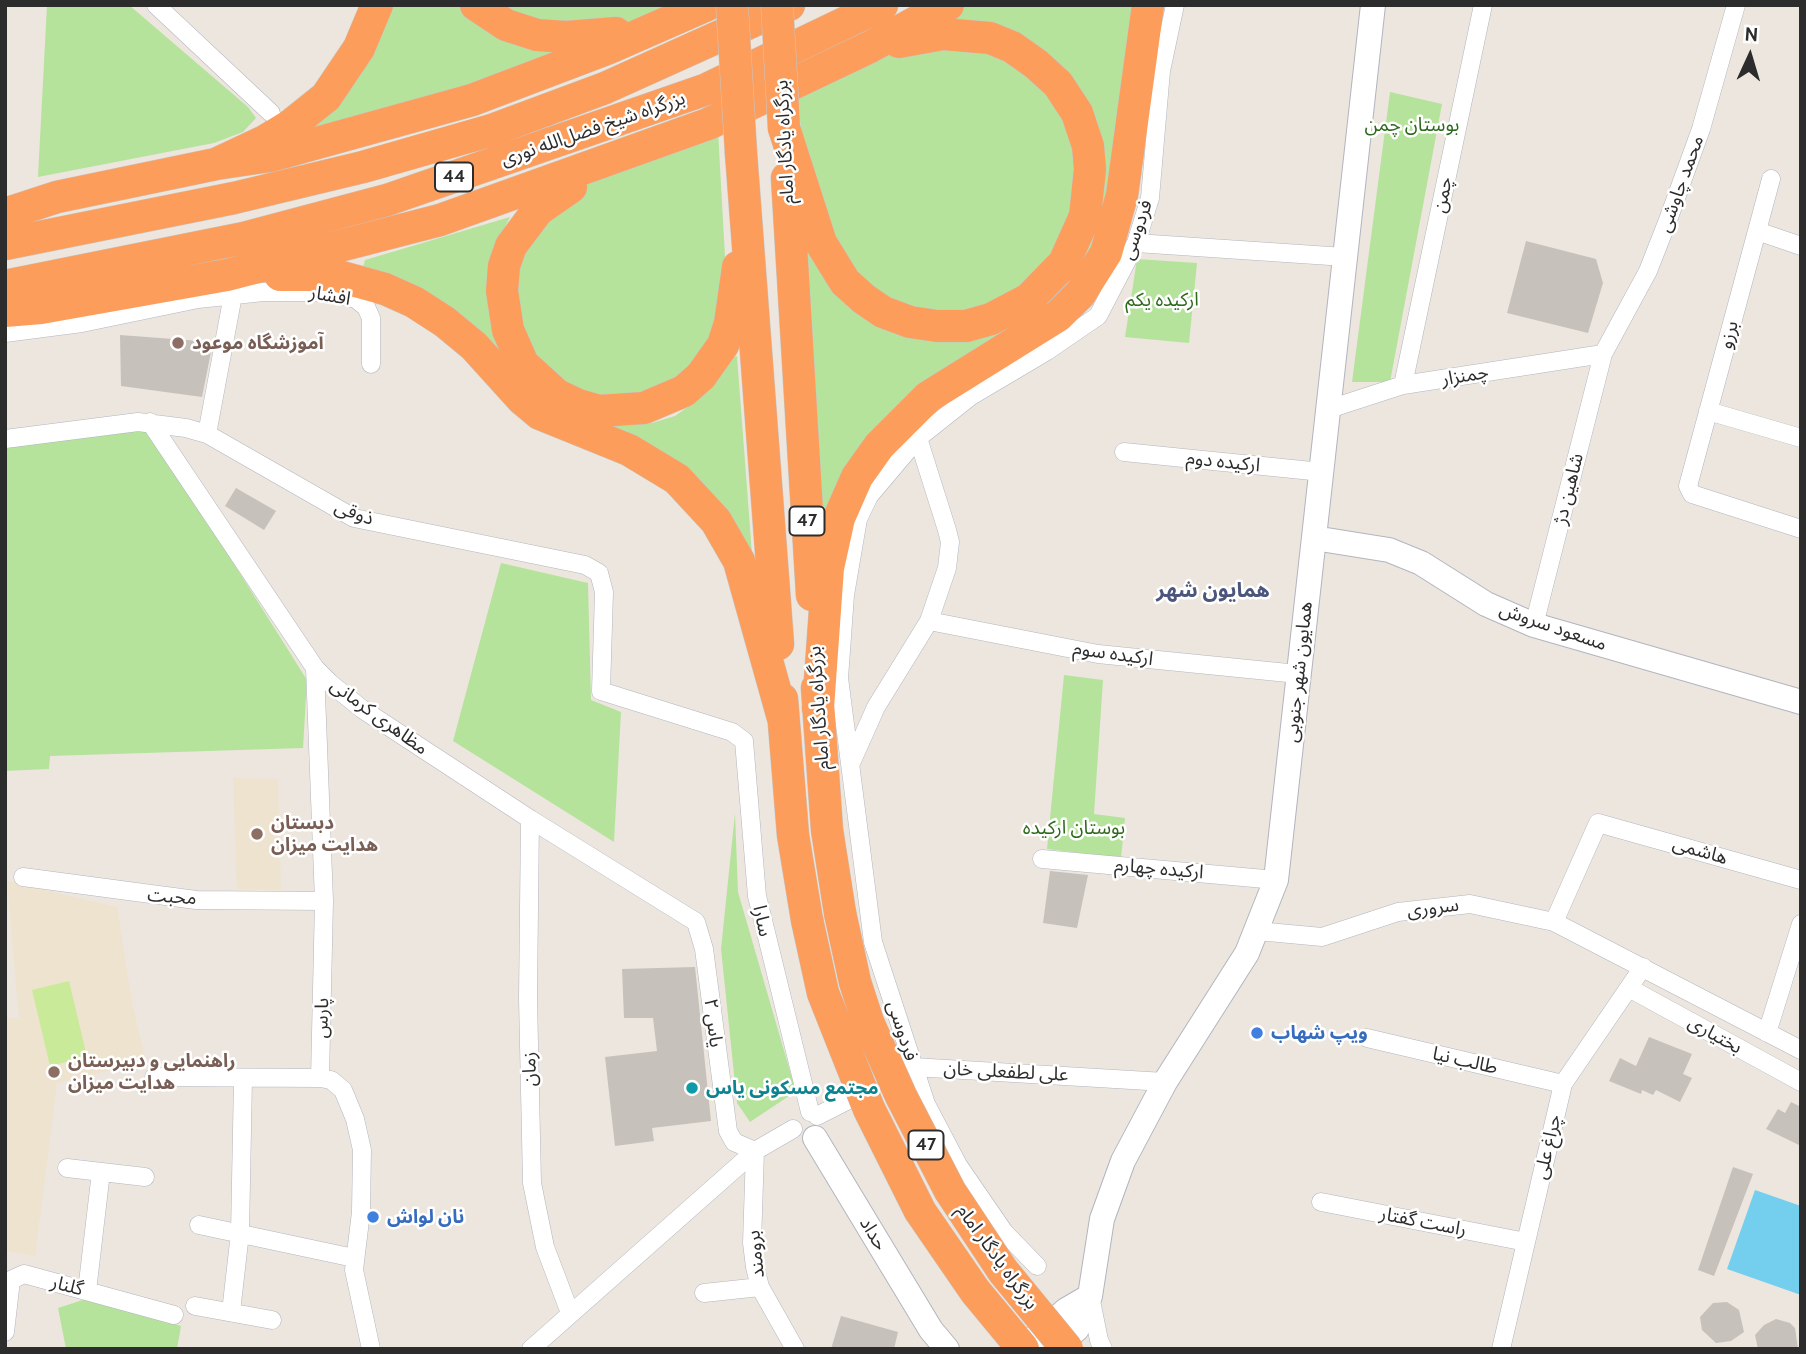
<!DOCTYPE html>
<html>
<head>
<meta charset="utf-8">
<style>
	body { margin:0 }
	#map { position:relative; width:1806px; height:1354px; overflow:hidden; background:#ede6de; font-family:Cabin,sans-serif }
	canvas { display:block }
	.frame { position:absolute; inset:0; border:7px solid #2c2c2c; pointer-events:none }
	.north { position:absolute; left:1715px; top:21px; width:70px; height:70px; -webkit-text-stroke:5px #fff; paint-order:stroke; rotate:4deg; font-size:19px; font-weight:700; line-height:28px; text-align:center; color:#2c2c2c }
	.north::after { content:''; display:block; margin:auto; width:24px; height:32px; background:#2c2c2c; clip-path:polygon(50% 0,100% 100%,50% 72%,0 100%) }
</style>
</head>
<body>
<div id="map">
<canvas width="1806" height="1354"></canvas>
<div class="frame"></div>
<div class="north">N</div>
</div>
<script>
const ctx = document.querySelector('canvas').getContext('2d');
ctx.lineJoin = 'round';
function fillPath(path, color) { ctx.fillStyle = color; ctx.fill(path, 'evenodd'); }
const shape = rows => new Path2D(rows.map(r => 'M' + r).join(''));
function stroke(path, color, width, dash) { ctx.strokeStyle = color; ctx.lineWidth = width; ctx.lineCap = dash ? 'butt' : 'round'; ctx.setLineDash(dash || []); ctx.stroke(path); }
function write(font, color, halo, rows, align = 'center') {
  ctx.font = font + ' Cabin,"Noto Sans Arabic",sans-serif'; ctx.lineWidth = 5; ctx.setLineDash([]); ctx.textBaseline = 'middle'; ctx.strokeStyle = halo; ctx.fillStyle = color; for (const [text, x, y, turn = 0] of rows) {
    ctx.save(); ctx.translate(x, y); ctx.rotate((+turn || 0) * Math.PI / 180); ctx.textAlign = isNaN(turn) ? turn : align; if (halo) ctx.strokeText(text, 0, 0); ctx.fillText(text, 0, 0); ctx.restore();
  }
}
fillPath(shape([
	[233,778,278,779,281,890,237,889],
	[7,881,117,907,132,1003,146,1062,57,1083,35,1256,5,1251,5,1017,19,1019]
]), '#eee3ce');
fillPath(shape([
	[47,5,129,5,248,107,256,118,243,132,214,143,38,177],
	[389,5,464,5,608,42,319,138,304,126],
	[488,5,691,5,642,22,569,31],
	[961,5,1141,5,1111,217,1063,301,911,401,820,581,805,221,816,251,923,335,1082,257,1073,87,943,26],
	[942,43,1013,59,1062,111,1078,166,1065,240,1035,281,985,310,919,313,861,286,807,184,797,93,894,53],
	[1390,92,1442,104,1390,382,1352,382],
	[718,131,727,292,723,320,695,370,620,404,556,384,514,322,520,248,571,193,594,179],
	[510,217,495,246,490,266,488,304,491,325,498,345,518,372,533,390,554,406,604,426,652,423,675,416,696,401,712,385,730,359,737,356,752,554,714,500,681,468,659,453,616,433,574,423,554,414,533,399,453,317,363,267,365,260],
	[1137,259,1197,263,1189,343,1125,337],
	[148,427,307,680,303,748,50,756,49,769,5,771,5,444],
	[501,563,588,583,591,700,621,712,614,842,453,741],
	[1064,675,1103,680,1094,814,1125,818,1121,858,1047,849],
	[735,813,738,892,794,1085,789,1096,750,1122,737,1103,721,949],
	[89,1298,181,1326,177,1349,66,1349,58,1308]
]), '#b5e39c');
fillPath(shape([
	[69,981,87,1057,50,1066,32,990]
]), '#c9ea98');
fillPath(shape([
	[1755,1190,1801,1206,1801,1295,1727,1269]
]), '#73cfed');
fillPath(shape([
	[1526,241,1596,259,1603,283,1588,333,1507,313],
	[120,335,213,342,202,397,121,386],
	[236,488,276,511,264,530,225,506],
	[1050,871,1088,875,1077,928,1043,923],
	[695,967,711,1121,652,1128,654,1141,615,1146,605,1057,657,1051,653,1018,624,1018,622,969],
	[1649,1037,1692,1054,1683,1074,1692,1078,1680,1102,1656,1090,1653,1095,1642,1090,1641,1094,1609,1081,1620,1058,1636,1066],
	[1791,1102,1801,1107,1801,1146,1766,1129,1778,1109,1785,1113],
	[1733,1167,1753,1174,1714,1276,1698,1270],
	[1727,1302,1739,1310,1744,1332,1731,1341,1716,1343,1702,1330,1700,1317,1713,1303],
	[841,1316,898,1332,894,1349,831,1349],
	[1776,1319,1790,1323,1795,1328,1798,1349,1758,1349,1755,1335,1764,1325]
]), '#c6c1ba');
const street = shape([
	[156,5,271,113],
	[1771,179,1688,486,1692,494,1801,529],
	[1757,231,1801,246],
	[1136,243,1345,257],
	[5,333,82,323,198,299,263,292,326,292,356,299,366,307,371,318,371,364],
	[1403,385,1483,5],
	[1329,409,1403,385,1603,354],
	[1708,411,1801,438],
	[150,422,315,668,330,683,362,709,530,819,696,922,704,949,728,1131,734,1142,755,1151],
	[207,434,233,295],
	[5,439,138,422,186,428,207,434,354,518,585,565,599,573,604,592,601,691,732,732,744,741,757,896,810,1112],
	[1124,452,1322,472],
	[929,621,1098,654,1298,674],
	[1534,625,1603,354,1648,271,1668,220,1701,129,1736,5],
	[315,668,324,901,320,1078],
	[851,763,876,707,929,621,947,568,950,542,947,530,918,438],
	[530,819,528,998,532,1183,545,1247,570,1313],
	[1042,859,1276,880],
	[23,877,196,900,324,901],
	[1554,922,1598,823,1801,880],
	[1257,931,1322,937,1398,912,1470,904,1554,922,1801,1050],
	[1629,988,1801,1082],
	[1767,1033,1801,924],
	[1367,1038,1563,1084],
	[904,1071,913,1067,1165,1082],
	[154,1077,320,1078,331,1080,343,1090,355,1119,362,1150,361,1212,354,1270,371,1349],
	[817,1116,870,1089],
	[755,1151,752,1243,755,1267,760,1287,795,1349],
	[67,1168,145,1177],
	[1321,1202,1526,1242],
	[199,1225,354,1258],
	[1037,1266,1004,1232,958,1165,926,1104,873,942,839,678,845,595,858,519,869,496,918,438,971,396,1047,351,1098,316,1136,243,1150,198,1161,71,1175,5],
	[87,1291,101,1172],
	[704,1293,760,1287],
	[1090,1296,1099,1340,1103,1349],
	[195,1306,272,1320],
	[231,1312,240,1233,243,1079],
	[5,1332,11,1280,24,1274,174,1315],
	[531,1349,755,1151,793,1129],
	[1501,1349,1563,1084,1643,967]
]);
const secondary = shape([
	[1314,538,1389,550,1421,563,1486,604,1534,625,1801,702],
	[815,1138,931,1330,947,1349],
	[1090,1296,1102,1219,1123,1161,1165,1082,1247,953,1276,880,1373,5],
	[1021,1349,1066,1310,1090,1296,1077,1329,1054,1349]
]);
const highway = shape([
	[476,5,506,25,537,35,566,37,616,33],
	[784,128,821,243,845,282,864,299,883,312,910,322,937,326,966,326,991,319,1029,299,1064,263,1085,216,1090,169,1088,146,1077,113,1058,84,1036,64,1012,47,990,38,943,34,899,42],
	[741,153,778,644],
	[216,164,270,156,472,100,609,48,707,5],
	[787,178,812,595],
	[571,187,538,210,511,246,504,266,502,291,508,330,523,364,557,395,578,405,599,411,644,408,684,391,701,376,723,345,730,323,738,267],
	[5,214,57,197,216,164,265,141,291,125,326,97,359,48,377,5],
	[5,244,234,198,363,167,492,130,605,88,789,5],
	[280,275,334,275,385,289,414,302,445,322,474,346,522,399,540,414,629,450,677,479,716,521,739,561,783,718],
	[5,286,244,238,387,200,707,89,882,5],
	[5,311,41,308,227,275,440,220,708,124,870,47,948,5],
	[817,688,827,830,840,913],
	[782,699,793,835,807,920],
	[818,708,828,568,839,518,857,477,879,446,928,397,1058,316,1080,294,1106,253,1122,195,1148,5]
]);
stroke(street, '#b2b5bf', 19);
stroke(secondary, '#b2b5bf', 26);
stroke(highway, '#c8c8c8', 33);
stroke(street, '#fff', 18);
stroke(secondary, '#fff', 24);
stroke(highway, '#fc9d5b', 32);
const highwayBridge = shape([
	[732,5,741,153],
	[777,5,784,128],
	[840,913,855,982,868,1022,901,1096,950,1191,1003,1271,1067,1349],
	[807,920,823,993,869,1109,920,1211,975,1291,1023,1349]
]);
stroke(highwayBridge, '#c8c8c8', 33, []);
stroke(highwayBridge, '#fc9d5b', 32);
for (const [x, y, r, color] of [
	[178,343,7,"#8d6e63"],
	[257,834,7,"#8d6e63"],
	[1257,1033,7,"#3f7fe0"],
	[54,1072,7,"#8d6e63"],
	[692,1088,7,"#0f9aa8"],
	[373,1217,7,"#3f7fe0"]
]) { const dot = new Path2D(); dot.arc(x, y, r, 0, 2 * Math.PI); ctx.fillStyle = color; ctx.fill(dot); stroke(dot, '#fff', 2.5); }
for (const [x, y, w] of [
	[454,177,38],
	[807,521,35],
	[926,1145,35]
]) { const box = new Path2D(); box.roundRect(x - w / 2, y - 14.5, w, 29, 5); ctx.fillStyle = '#fff'; ctx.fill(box); stroke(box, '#2c2c2c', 2); }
write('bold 18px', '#2c2c2c', null, [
	["44",454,177],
	["47",807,521],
	["47",926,1145]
]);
write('19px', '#2d691c', '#fff', [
	["بوستان چمن",1412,125],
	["ارکیده یکم",1162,300],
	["بوستان ارکیده",1074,828]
]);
write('19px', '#2c2c2c', '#fff', [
	["بزرگراه شیخ فضل‌الله نوری",593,129,-19],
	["بزرگراه یادگار امام",785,142,-93],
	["محمد چاوشی",1681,184,-70],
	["چمن",1443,195,-79],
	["فردوسی",1137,230,-71],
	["افشار",330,296,10],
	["برزو",1729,335,-75],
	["چمنزار",1465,376,-9],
	["ارکیده دوم",1223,462,6],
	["شاهین دژ",1569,489,-76],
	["ذوقی",354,513,20],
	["مسعود سروش",1553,627,19],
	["ارکیده سوم",1113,654,8],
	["همایون‌ شهر جنوبی",1299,672,-84],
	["بزرگراه یادگار امام",819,708,-94],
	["مظاهری کرمانی",379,717,36],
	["هاشمی",1700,851,16],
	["ارکیده چهارم",1159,869,5],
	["محبت",172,897,4],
	["سروری",1433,908,-7],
	["سارا",762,921,78],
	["پارس",322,1018,-88],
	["یاس ۲",713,1023,83],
	["فردوسی",902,1031,72],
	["بختیاری",1715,1035,29],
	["طالب‌ نیا",1465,1061,13],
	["زمان",530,1069,-91],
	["علی لطفعلی خان",1006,1072,3],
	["چراغ‌ علی",1548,1147,-77],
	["راست گفتار",1423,1222,11],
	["حداد",873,1234,59],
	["برومند",756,1254,-96],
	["بزرگراه یادگار امام",997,1257,54],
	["گلنار",67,1286,15]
]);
write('bold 19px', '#785e54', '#fff', [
	["آموزشگاه موعود",192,343],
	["دبستان",271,823],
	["هدایت میزان",271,845],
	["راهنمایی و دبیرستان",68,1061],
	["هدایت میزان",68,1083]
], 'left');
write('bold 19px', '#366cbe', '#fff', [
	["ویپ شهاب",1271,1033],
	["نان لواش",387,1217]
], 'left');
write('bold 19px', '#0d838f', '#fff', [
	["مجتمع مسکونی یاس",706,1088]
], 'left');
write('bold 21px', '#4c567c', '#fff', [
	["همایون شهر",1213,591]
]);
</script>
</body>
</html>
